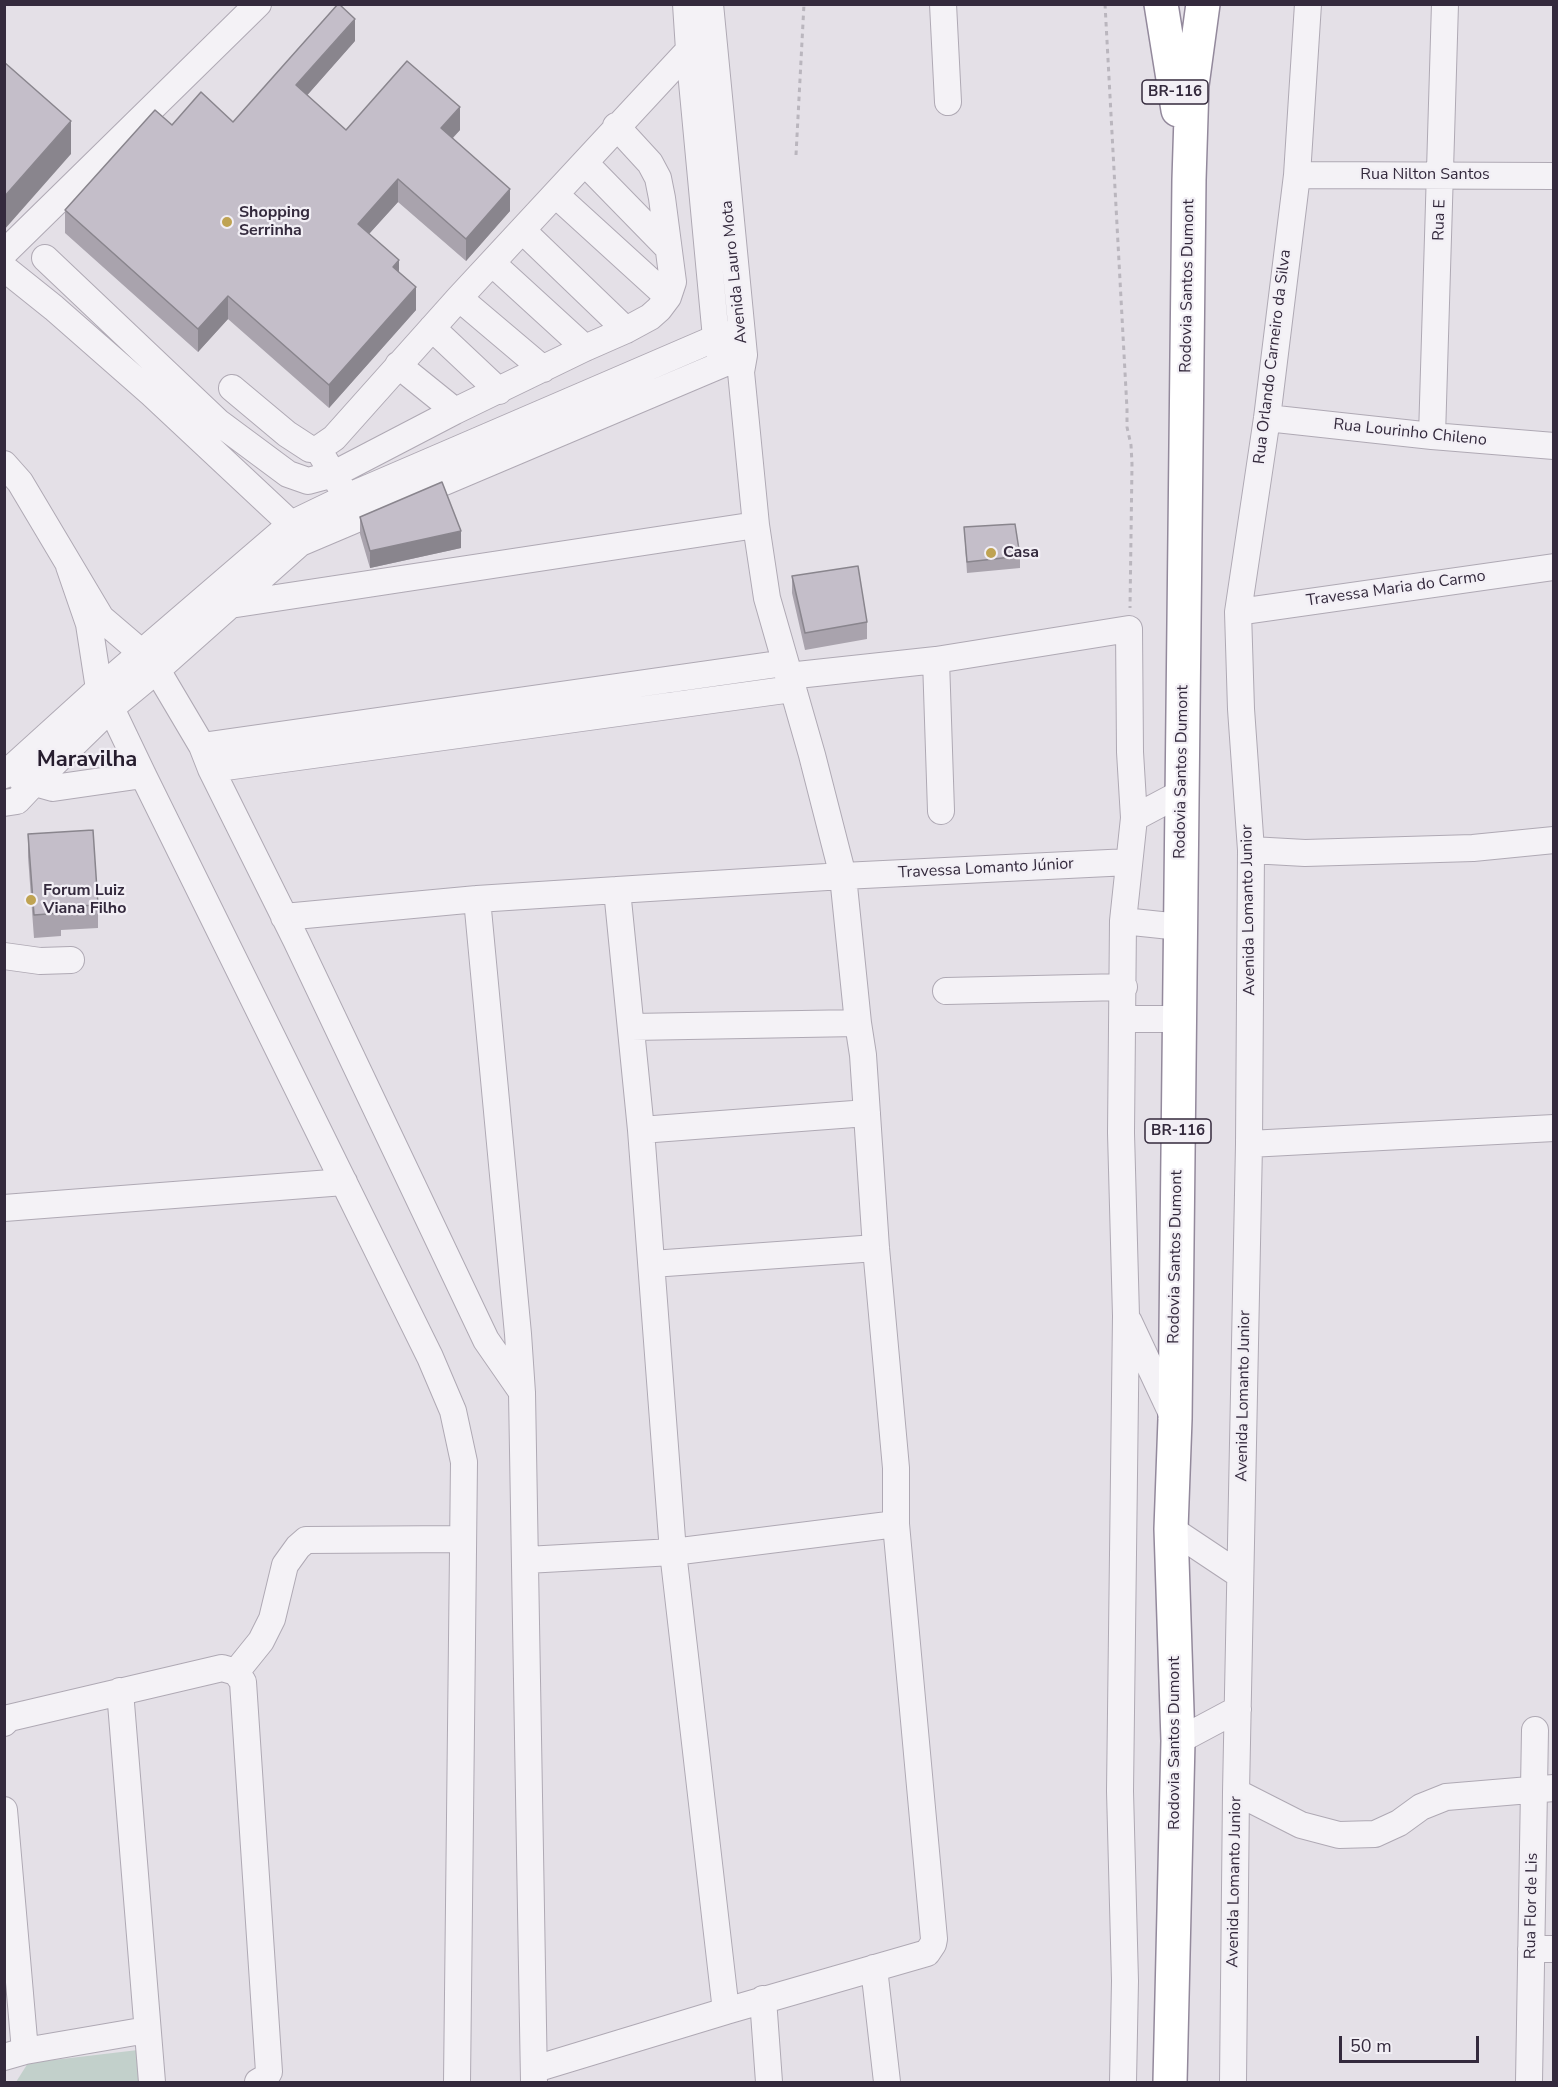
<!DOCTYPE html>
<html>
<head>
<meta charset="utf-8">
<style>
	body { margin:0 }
	#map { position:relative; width:1558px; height:2087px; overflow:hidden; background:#e4e0e7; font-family:"Nunito Sans",sans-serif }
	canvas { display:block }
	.frame { position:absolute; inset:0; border:6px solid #342a3d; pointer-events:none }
	.scale { position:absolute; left:1339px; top:2036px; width:140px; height:27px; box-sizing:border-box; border:3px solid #342a3d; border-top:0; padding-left:8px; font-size:18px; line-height:21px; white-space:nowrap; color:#342a3d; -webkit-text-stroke:4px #f2eff5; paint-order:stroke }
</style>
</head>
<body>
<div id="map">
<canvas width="1558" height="2087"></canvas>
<div class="frame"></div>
<div class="scale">50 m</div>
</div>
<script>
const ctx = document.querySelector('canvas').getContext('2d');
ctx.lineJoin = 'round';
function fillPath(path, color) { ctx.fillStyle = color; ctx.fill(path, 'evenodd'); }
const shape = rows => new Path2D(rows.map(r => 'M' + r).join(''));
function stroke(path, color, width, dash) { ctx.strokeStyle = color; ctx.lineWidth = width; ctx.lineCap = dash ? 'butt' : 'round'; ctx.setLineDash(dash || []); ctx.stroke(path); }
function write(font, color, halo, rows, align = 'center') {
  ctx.font = font + ' "Nunito Sans",sans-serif'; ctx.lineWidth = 4.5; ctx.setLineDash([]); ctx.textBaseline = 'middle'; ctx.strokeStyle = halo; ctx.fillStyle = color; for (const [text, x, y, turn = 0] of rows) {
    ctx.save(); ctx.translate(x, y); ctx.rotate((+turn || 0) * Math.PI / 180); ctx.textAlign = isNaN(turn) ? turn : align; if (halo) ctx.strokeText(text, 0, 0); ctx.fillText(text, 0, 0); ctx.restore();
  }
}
fillPath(shape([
	[138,2050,145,2082,16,2082,28,2063]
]), '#c2d0cb');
const minor = shape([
	[686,4,689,50,716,338,720,355],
	[710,4,744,355,741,372,756,525,767,598,812,755,843,876,858,1023,863,1055,876,1248,896,1468,896,1524,934,1939,933,1944,927,1953,726,2011],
	[943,4,948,102],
	[585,163,668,248],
	[1297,175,1554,176],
	[556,195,668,297],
	[523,231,626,330],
	[4,253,258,4],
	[45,258,218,422,288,474,308,481,334,474,455,411,585,348,626,330,650,317,659,309,668,297,673,282,662,198,658,178,650,163,616,126],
	[492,263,585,348],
	[4,268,54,308,152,394,291,524,297,537],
	[459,298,543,369],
	[432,328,499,391],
	[398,365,455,411],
	[232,388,287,434,310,449,318,449],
	[1267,418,1432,436,1554,446],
	[1432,436,1445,4],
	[4,464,20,482,101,618,142,653,157,670,202,746,211,769,296,940,486,1340,522,1392],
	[342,489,318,449,334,438,459,298,689,50],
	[69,566,89,624,99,689,111,708,143,775,430,1357,453,1411,464,1462,457,2082],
	[230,605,756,525],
	[1238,612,1554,567],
	[936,660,941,811],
	[788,676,936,660,1129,629,1130,752,1134,818,1123,921,1121,1133,1126,1316,1120,1791,1125,1981,1123,2082],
	[202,746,785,663],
	[211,769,792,689],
	[4,775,99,689,291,524,347,497,716,338,740,331],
	[21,779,53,788,143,775],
	[4,803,17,801,34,783,111,708,157,670,300,543,744,355],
	[1134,818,1181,793],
	[1251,850,1305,853,1473,848,1554,840],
	[477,899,518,1334,522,1393,534,2082],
	[284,917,477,899,617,890,843,876,1129,862],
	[1123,921,1180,927],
	[4,956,40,961,71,960],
	[946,991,1124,987],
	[1123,1019,1179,1019],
	[632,1027,858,1023],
	[641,1130,867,1113],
	[1249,1144,1554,1128],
	[4,1208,344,1182],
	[652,1264,876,1248],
	[1129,1322,1173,1416],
	[1171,1529,1240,1575],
	[526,1560,673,1552,896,1524],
	[236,1672,261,1641,272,1619,285,1565,298,1547,306,1540,462,1539],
	[120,1691,152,2082],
	[4,1723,9,1718,222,1668,236,1672,243,1682,269,2072,265,2078,258,2082],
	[1178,1741,1238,1709],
	[1236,1792,1301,1825,1339,1835,1375,1834,1399,1823,1421,1807,1446,1797,1554,1788],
	[4,1810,25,2051],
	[1531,1949,1554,1949],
	[874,1968,887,2082],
	[763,1999,769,2082],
	[4,2057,25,2051,147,2030],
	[535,2069,726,2011,673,1552,641,1130,617,890],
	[1233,2082,1236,1792,1249,1144,1251,850,1241,709,1238,612,1267,418,1297,175,1308,4],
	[1529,2082,1535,1730]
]);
const highway = shape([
	[1161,4,1178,110],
	[1170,2082,1178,1741,1171,1529,1175,1419,1189,180,1192,85,1203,4]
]);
stroke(minor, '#afa9b4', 28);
stroke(highway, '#93899c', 36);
stroke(shape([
	[1105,4,1127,409,1127,427,1131,445,1132,464,1130,608],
	[796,155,804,4]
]), '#bab6be', 3, [4.5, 4.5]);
stroke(minor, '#f4f2f6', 26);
stroke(highway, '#fff', 33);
fillPath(shape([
	[355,41,307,95,346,130,460,130,453,138,510,211,466,261,398,202,369,234,399,272,416,310,329,408,228,319,198,352,65,233,65,210,172,125,233,122],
	[360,517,461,548,370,568,360,534],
	[964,527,1020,556,1020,568,967,573],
	[792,576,867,622,867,639,805,650,792,593],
	[28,834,98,905,98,928,61,930,61,936,34,938,28,857]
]), '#a9a3ad');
fillPath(shape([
	[355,19,355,41,296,108,296,85],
	[460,107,460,130,441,150,441,128],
	[71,121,71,154,4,230,4,197],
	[398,179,398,202,358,246,358,224],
	[510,189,510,211,466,261,466,239],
	[399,260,399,283,393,267],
	[416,287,416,310,329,408,329,385],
	[228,296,228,319,198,352,198,329],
	[461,531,461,548,370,568,370,551]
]), '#89858d');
const building = shape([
	[338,4,339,4,355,19,296,85,346,130,407,61,460,107,441,128,510,189,466,239,398,179,358,224,399,260,393,267,416,287,329,385,228,296,198,329,65,210,155,110,172,125,201,92,233,122,338,4],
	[4,62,71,121,4,197,4,62],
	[442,482,461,531,370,551,360,517,442,482],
	[1015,524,1020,556,967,562,964,527,1015,524],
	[858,566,867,622,805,633,792,576,858,566],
	[93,830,98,905,60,907,61,913,34,915,28,834,93,830]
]);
fillPath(building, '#c4bec9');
stroke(building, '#89858d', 1.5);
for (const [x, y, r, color] of [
	[227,222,6,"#bfa352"],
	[991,553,6,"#bfa352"],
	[31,900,6,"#bfa352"]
]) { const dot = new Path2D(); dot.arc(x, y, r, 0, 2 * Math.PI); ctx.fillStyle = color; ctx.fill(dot); stroke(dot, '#f2eff5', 2); }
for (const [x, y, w] of [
	[1175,92,66],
	[1178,1131,66]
]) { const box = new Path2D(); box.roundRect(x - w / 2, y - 12, w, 24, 4.5); ctx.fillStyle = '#f2eff5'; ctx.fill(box); stroke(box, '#342a3d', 1.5); }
write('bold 15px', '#342a3d', null, [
	["BR-116",1175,92],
	["BR-116",1178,1131]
]);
write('16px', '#342a3d', '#f2eff5', [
	["Rua Nilton Santos",1425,175],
	["Rua E",1440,220,-88],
	["Avenida Lauro Mota",735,272,-96],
	["Rodovia Santos Dumont",1188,286,-89],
	["Rua Orlando Carneiro da Silva",1273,357,-83],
	["Rua Lourinho Chileno",1410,433,6],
	["Travessa Maria do Carmo",1396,589,-8],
	["Rodovia Santos Dumont",1182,772,-89],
	["Travessa Lomanto Júnior",986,869,-3],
	["Avenida Lomanto Junior",1249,910,-91],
	["Rodovia Santos Dumont",1176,1257,-89],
	["Avenida Lomanto Junior",1244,1396,-89],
	["Rodovia Santos Dumont",1175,1743,-90],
	["Avenida Lomanto Junior",1235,1882,-89],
	["Rua Flor de Lis",1532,1906,-89]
]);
write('bold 16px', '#342a3d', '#f2eff5', [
	["Shopping",239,213],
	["Serrinha",239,231],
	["Casa",1003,553],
	["Forum Luiz",43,891],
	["Viana Filho",43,909]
], 'left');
write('bold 22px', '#261d2e', '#f2eff5', [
	["Maravilha",87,761]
]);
</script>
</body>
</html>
